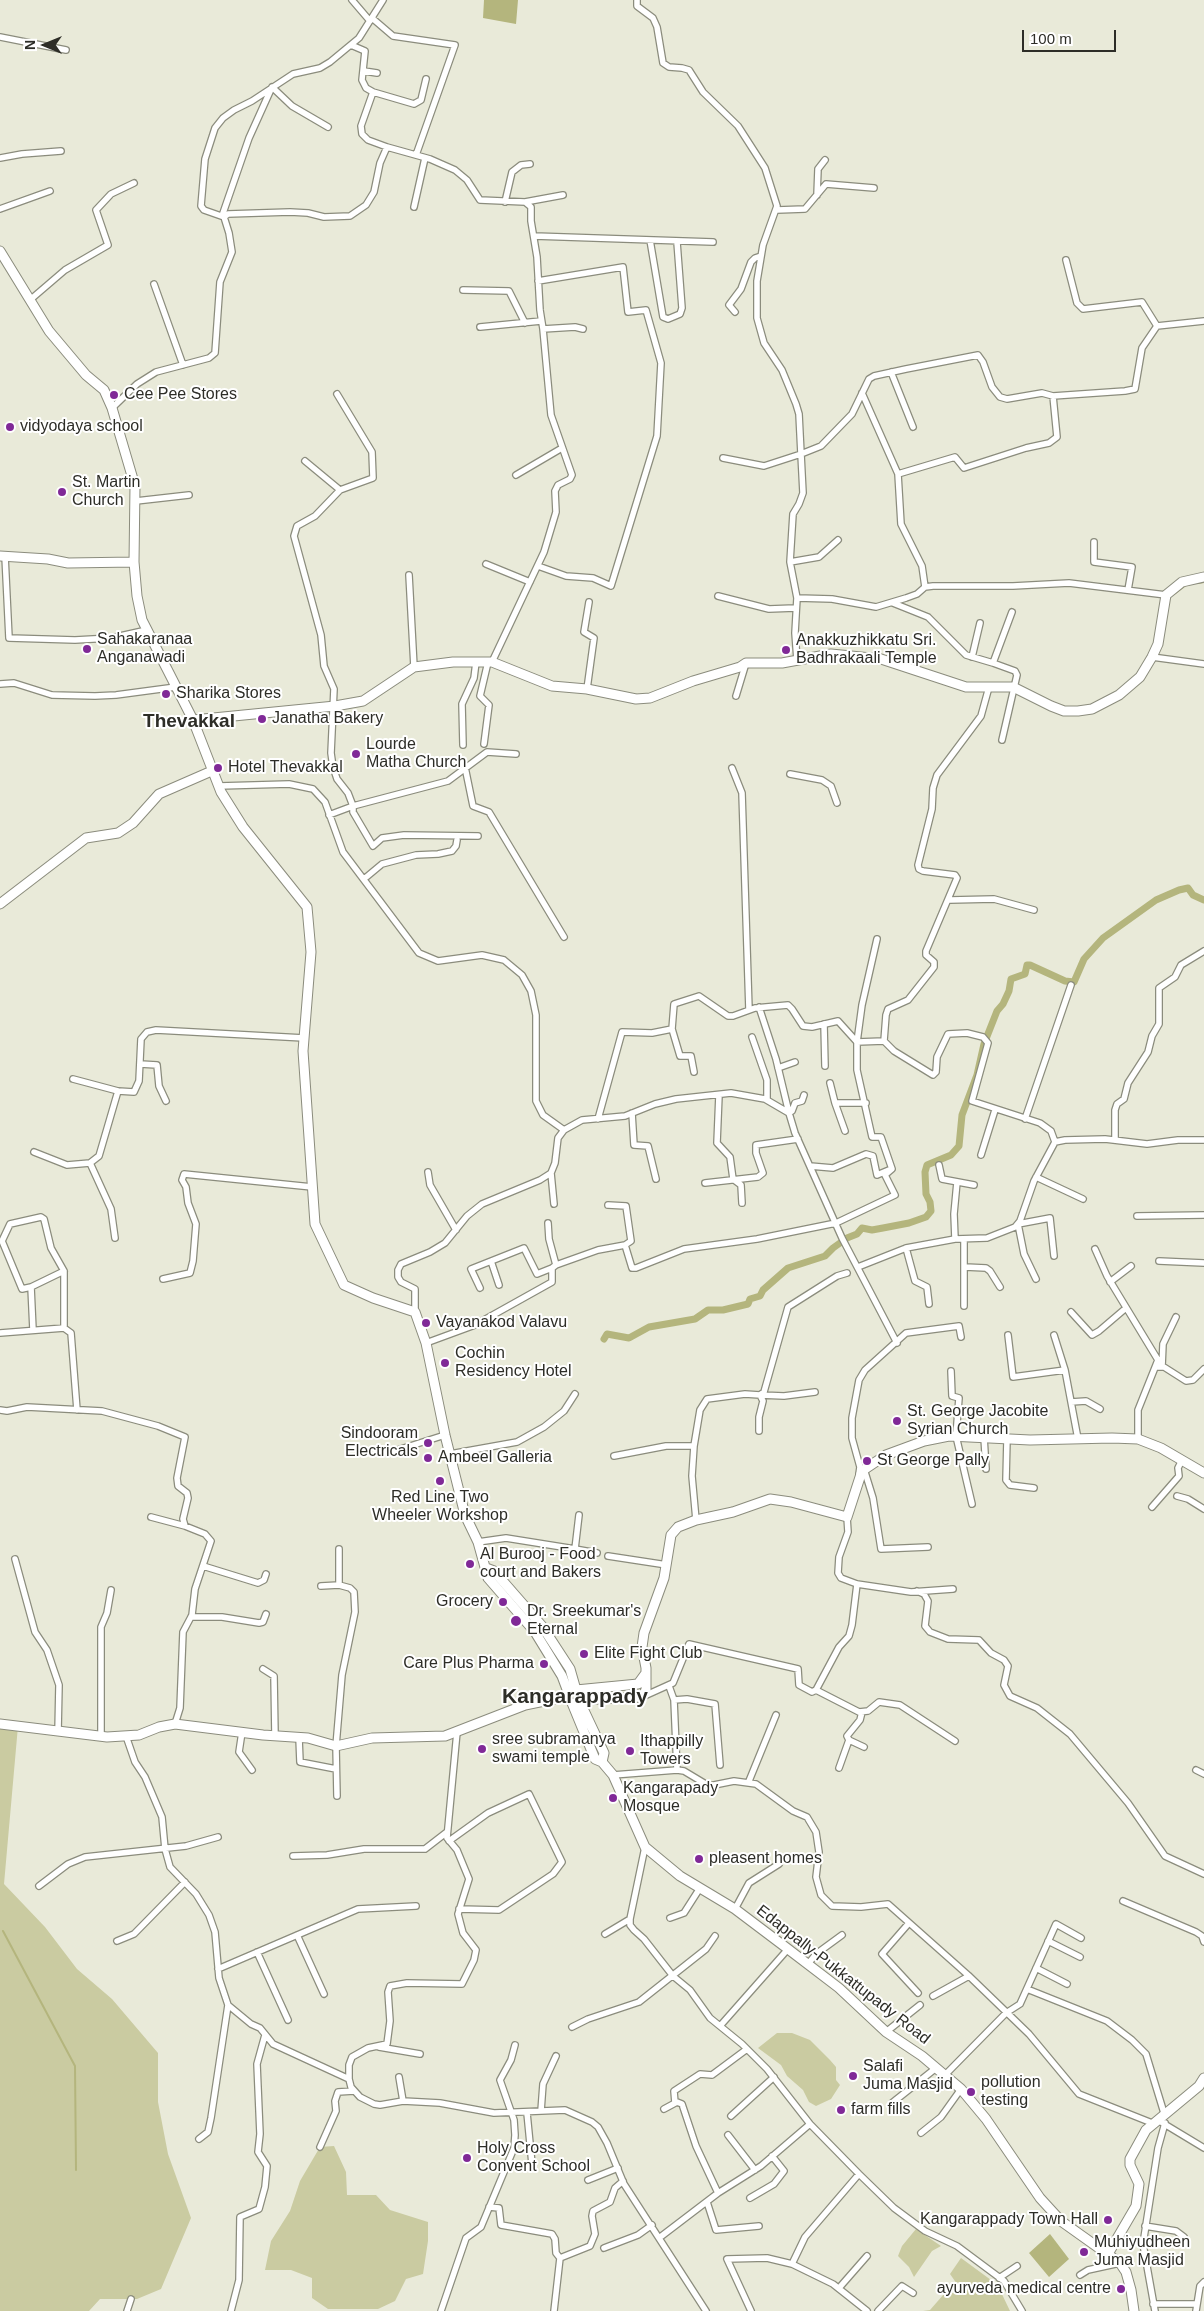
<!DOCTYPE html>
<html>
<head>
<meta charset="utf-8">
<style>
	body { margin:0 }
	#map { position:relative; width:1204px; height:2311px; overflow:hidden; background:#e9ead9; font-family:Helvetica,sans-serif }
	canvas { display:block }
	.north { position:absolute; left:20px; top:20px; width:50px; height:50px; -webkit-text-stroke:4px #fff; paint-order:stroke; rotate:270deg; font-size:14px; font-weight:700; line-height:20px; text-align:center; color:#2d2d27 }
	.north::after { content:''; display:block; margin:auto; width:18px; height:22px; background:#2d2d27; clip-path:polygon(50% 0,100% 100%,50% 72%,0 100%) }
	.scale { position:absolute; left:1022px; top:30px; width:94px; height:22px; box-sizing:border-box; border:2px solid #2d2d27; border-top:0; padding-left:6px; font-size:15px; line-height:18px; white-space:nowrap; color:#2d2d27; -webkit-text-stroke:4px #fff; paint-order:stroke }
</style>
</head>
<body>
<div id="map">
<canvas width="1204" height="2311"></canvas>
<div class="north">N</div>
<div class="scale">100 m</div>
</div>
<script>
const ctx = document.querySelector('canvas').getContext('2d');
ctx.lineJoin = 'round';
function fillPath(path, color) { ctx.fillStyle = color; ctx.fill(path, 'evenodd'); }
const shape = rows => new Path2D(rows.map(r => 'M' + r).join(''));
function stroke(path, color, width, dash) { ctx.strokeStyle = color; ctx.lineWidth = width; ctx.lineCap = dash ? 'butt' : 'round'; ctx.setLineDash(dash || []); ctx.stroke(path); }
function write(font, color, halo, rows, align = 'center') {
  ctx.font = font + ' Helvetica,sans-serif'; ctx.lineWidth = 4; ctx.setLineDash([]); ctx.textBaseline = 'middle'; ctx.strokeStyle = halo; ctx.fillStyle = color; for (const [text, x, y, turn = 0] of rows) {
    ctx.save(); ctx.translate(x, y); ctx.rotate((+turn || 0) * Math.PI / 180); ctx.textAlign = isNaN(turn) ? turn : align; if (halo) ctx.strokeText(text, 0, 0); ctx.fillText(text, 0, 0); ctx.restore();
  }
}
fillPath(shape([
	[0,1723,18,1726,4,1884,45,1927,77,1969,112,1999,158,2053,158,2102,168,2154,191,2218,161,2289,137,2299,100,2299,89,2311,0,2311],
	[777,2033,792,2033,810,2040,830,2060,836,2067,836,2080,840,2085,831,2099,816,2106,809,2102,803,2090,787,2076,781,2065,758,2048],
	[334,2146,346,2172,347,2195,376,2195,390,2210,428,2222,428,2241,423,2274,406,2279,395,2301,378,2309,328,2309,312,2298,312,2278,291,2270,265,2270,271,2241,290,2211,300,2181,320,2147],
	[916,2229,941,2246,932,2251,914,2277,909,2267,898,2256,902,2246],
	[961,2258,991,2280,999,2288,1010,2311,923,2311,930,2310,944,2294,953,2293,957,2284,950,2274]
]), '#cacba1');
fillPath(shape([
	[484,0,518,0,516,24,483,18],
	[1050,2234,1069,2259,1049,2277,1029,2253]
]), '#b4b57d');
stroke(shape([
	[1198,583,1204,582],
	[1174,594,1186,585],
	[3,1931,75,2066,76,2170]
]), '#b4b57d', 2);
stroke(shape([
	[604,1339,607,1334,629,1338,649,1327,695,1319,708,1310,723,1310,748,1304,750,1299,760,1296,763,1290,788,1268,825,1256,833,1248,847,1238,857,1234,862,1228,872,1230,883,1228,909,1223,926,1217,931,1211,930,1202,926,1194,925,1172,927,1165,951,1155,959,1146,962,1115,977,1075,984,1044,997,1011,1003,1004,1009,991,1011,979,1025,974,1027,965,1030,965,1065,981,1074,982,1084,959,1103,938,1156,900,1179,890,1188,888,1193,895,1204,900]
]), '#b4b57d', 7);
const street = shape([
	[352,0,370,21],
	[637,0,637,6,653,18,657,27,663,63,669,67,682,68,689,70,703,92,738,126,765,168,777,206,763,245,757,281,757,318,764,343,782,370,796,404,799,414,801,454,764,466,723,458],
	[372,18,393,36,455,45,416,155],
	[0,37,66,50],
	[351,45,365,51,362,80,366,88,373,92,414,104,421,100,426,79],
	[364,71,377,73],
	[373,92,361,126,362,134,368,140,387,147],
	[0,158,22,154,61,151],
	[817,195,818,169,825,160],
	[505,202,512,172,521,165,530,164],
	[525,202,563,195],
	[414,207,425,158],
	[0,209,50,191],
	[777,210,805,209,826,184,874,188],
	[222,216,249,138,272,87,292,106,328,127],
	[224,217,204,210,201,206,205,159,215,128,223,118,234,110,252,101,293,74,320,68,330,62,359,38,383,0],
	[534,236,713,242],
	[650,240,663,317,668,319,680,314,682,308,677,242],
	[1066,260,1077,303,1083,309,1142,302,1157,326],
	[538,281,623,267,628,312,646,310,661,363,657,436,611,586,593,578,566,576,538,566],
	[154,284,183,365],
	[463,290,509,291,525,323],
	[30,300,65,270,108,245,96,210,111,194,134,183],
	[735,312,729,305,741,289,751,262,755,258,761,256],
	[1157,326,1204,321],
	[480,327,541,321],
	[543,329,575,327,583,329],
	[891,372,913,427],
	[862,393,898,474,901,524,922,566,925,587],
	[337,394,372,452,373,478,340,490,315,516,297,526,294,536,321,635,324,666,334,689,331,753,333,767,337,779,348,793,353,806,448,781,487,752,516,754],
	[112,408,137,384,156,372,209,358,215,353,220,282,232,252,229,233,224,217,228,214,290,212,308,213,324,217,350,216,366,205,374,192,380,163,387,147,430,159,455,170,467,180,480,200,525,202,531,207,531,221,537,257,540,310,543,329,551,415,572,475,570,479,558,485,555,491,556,512,544,552,492,662],
	[305,461,340,490],
	[898,474,955,457,964,468,1026,448,1049,443,1057,437,1053,396],
	[516,475,562,448],
	[136,501,189,495],
	[1094,542,1094,562,1132,567,1128,590],
	[5,556,9,638,75,640,111,638,147,630],
	[790,562,819,557,838,540],
	[486,564,530,582],
	[409,575,414,667],
	[718,596,769,609,795,608],
	[797,598,832,599,876,607,906,598,917,594,925,587,933,586,1013,586,1069,583,1166,595],
	[893,603,928,617,966,655,993,663,1015,671,1017,675,1002,740],
	[972,657,980,623],
	[1152,657,1204,664],
	[797,660,795,633,797,598,790,562,793,514,799,504,803,493,801,454,821,446,852,414,869,379,874,376,906,369,978,355,983,362,992,387,1000,397,1007,399,1042,393,1053,396,1125,391,1135,389,1142,348,1157,326],
	[993,663,1012,612],
	[0,684,14,683,52,695,95,696,116,695,176,687],
	[587,689,594,638,584,632,589,602],
	[736,696,746,663],
	[484,744,489,705,480,696,488,662],
	[463,745,462,704,474,678,476,662],
	[465,767,473,806,489,812,564,937],
	[732,768,742,793,749,1010],
	[790,774,822,780,831,786,837,803],
	[219,786,289,784,313,789,325,802,343,852,419,953,438,961,482,955,504,960,522,975,531,991,536,1015,536,1101,543,1115,564,1130],
	[329,815,353,806,353,812,373,846,382,838,404,835,478,836],
	[364,879,382,864,416,855,438,854,452,851,456,846,457,840],
	[950,900,994,899,1034,910],
	[877,939,862,1005,857,1042,884,1041],
	[759,1007,776,1059,789,1113],
	[824,1024,825,1066],
	[672,1029,680,1056,691,1056,694,1072],
	[752,1037,767,1080,767,1100],
	[140,1064,157,1065,159,1086,166,1101],
	[778,1068,795,1062],
	[73,1079,118,1091,134,1092,139,1081,141,1039,147,1032,156,1030,304,1038],
	[830,1083,835,1103,866,1103],
	[719,1095,717,1143,730,1157,733,1179,741,1185,742,1203],
	[835,1103,845,1131],
	[632,1113,634,1145,648,1146,656,1179],
	[789,1113,792,1111,795,1103,802,1101,804,1095],
	[598,1119,622,1032,652,1033,672,1029,674,1004,699,996,728,1016,733,1016,755,1008,788,1005,792,1009,803,1026,812,1027,838,1021,857,1042,857,1070,872,1137,881,1137,892,1169,885,1175,895,1195,836,1223,757,1239,684,1249,636,1268,632,1268,625,1245],
	[1025,1119,1071,985],
	[1115,1140,1115,1110,1117,1104,1124,1099,1128,1083,1148,1052,1152,1036,1159,1024,1159,988,1175,977,1181,965,1204,951],
	[1055,1142,1065,1140,1105,1139,1147,1144,1178,1140,1204,1140],
	[34,1152,67,1165,90,1163],
	[981,1155,995,1110],
	[939,1165,942,1179,974,1185],
	[810,1166,833,1168,866,1154,873,1156,877,1175,889,1170],
	[428,1172,430,1185,456,1230],
	[551,1173,554,1204],
	[1036,1177,1083,1199],
	[705,1183,758,1177,763,1173,756,1153,756,1145,798,1139],
	[1137,1216,1204,1215],
	[548,1223,549,1239,556,1265],
	[115,1238,111,1209,90,1163,99,1156,118,1091],
	[955,1239,954,1214,957,1182],
	[964,1240,964,1306],
	[906,1248,915,1281,927,1287,929,1304],
	[1095,1249,1107,1276,1158,1360,1138,1410,1138,1439],
	[491,1261,499,1285],
	[1159,1261,1204,1263],
	[858,1267,906,1248,955,1239,987,1238,1015,1227,1020,1221,1034,1181,1055,1142,1051,1131,1040,1123,972,1101,988,1043,983,1037,967,1033,948,1034,937,1057,936,1072,933,1075,894,1051,884,1041,886,1015,888,1009,908,1000,934,967,934,962,926,955,926,951,957,878,955,875,923,871,919,869,918,865,932,809,933,788,937,775,981,716,989,687],
	[965,1267,986,1268,990,1271,1000,1287],
	[163,1279,190,1273,193,1261,196,1224,188,1203,186,1187,182,1180,184,1174,312,1187],
	[1036,1279,1024,1254,1018,1224,1050,1218,1054,1256],
	[1110,1282,1131,1266],
	[31,1287,22,1289,2,1241,10,1224,41,1217,44,1219,51,1248,64,1271,64,1328],
	[480,1288,471,1269,524,1248,537,1274,552,1268],
	[415,1312,415,1289,401,1282,398,1277,398,1270,401,1264,430,1252,445,1243,467,1216,482,1204,540,1180,551,1173,555,1163,558,1138,564,1130,582,1120,625,1116,655,1104,676,1099,731,1093,765,1099,789,1113,795,1133,842,1238,897,1343],
	[1071,1312,1092,1335,1099,1331,1126,1308],
	[33,1330,31,1287,64,1271],
	[0,1333,64,1328,71,1333,77,1410],
	[1008,1335,1013,1377,1065,1370],
	[1054,1335,1065,1370,1078,1439],
	[426,1343,475,1325,552,1282,552,1268,556,1265,598,1250,625,1245,631,1241,626,1206,608,1205],
	[1156,1367,1164,1367,1186,1381,1193,1380,1204,1369],
	[1162,1367,1163,1344,1176,1317],
	[951,1371,952,1396,959,1398,956,1436,972,1504],
	[1071,1402,1086,1401,1100,1409],
	[0,1410,7,1411,27,1407,102,1411,158,1426,185,1437,177,1478,178,1486,187,1493,188,1498,183,1519,185,1526,205,1534,211,1541,195,1589,192,1615,183,1632,180,1708,175,1724],
	[759,1431,759,1417,763,1401,760,1395,784,1396,815,1392],
	[984,1437,986,1469],
	[1007,1439,1006,1480,1010,1485,1034,1488],
	[388,1453,445,1435],
	[450,1454,517,1442,544,1427,564,1411,575,1394],
	[614,1456,666,1446,694,1446],
	[864,1469,873,1498,881,1549,928,1547],
	[859,1474,860,1467,852,1438,852,1418,859,1380,865,1370,906,1333,959,1326,961,1337],
	[1177,1496,1188,1499,1204,1509],
	[1152,1507,1179,1476,1178,1468,1182,1460],
	[151,1517,185,1526],
	[847,1517,848,1532,839,1557,838,1573,841,1578,857,1584,911,1592,953,1589],
	[696,1520,692,1476,694,1446,700,1410,707,1399,745,1394,760,1395,764,1392,788,1307,837,1276,847,1273],
	[478,1542,506,1538,575,1549,579,1515],
	[575,1549,597,1553],
	[608,1556,667,1565],
	[15,1559,35,1632,47,1650,59,1685,58,1732],
	[203,1566,258,1583,264,1580,266,1574],
	[857,1584,852,1625,849,1636,839,1647,816,1690,859,1712,868,1711,879,1702,900,1705,955,1741],
	[339,1585,339,1549],
	[321,1586,339,1585,350,1588,354,1592,355,1612,342,1675,336,1746,337,1796],
	[917,1591,924,1594,928,1601,925,1626,930,1632,948,1639,979,1640,991,1653,1004,1660,1008,1666,1004,1685,1010,1696,1037,1708,1070,1734,1128,1803,1165,1856,1204,1874],
	[191,1617,222,1617,259,1623,263,1622,266,1614],
	[263,1669,274,1676,275,1736],
	[669,1686,674,1700,677,1770],
	[642,1697,673,1683,689,1644,798,1669,799,1685,812,1692,816,1690],
	[674,1700,687,1699,715,1704,720,1765],
	[242,1732,239,1752,252,1770],
	[126,1736,135,1762,145,1777,162,1817,165,1849,170,1867,196,1894,209,1915,215,1932,219,1978,228,2005,251,2024,260,2028,273,2044,349,2079,351,2087,360,2097,374,2104,380,2105,403,2101,440,2103,494,2113,565,2110,592,2122,598,2127,607,2143,624,2184,706,2311],
	[101,1737,101,1627,107,1613,111,1590],
	[299,1738,300,1762,336,1769],
	[849,1740,864,1747],
	[839,1768,849,1740,847,1736,860,1720,862,1712],
	[1196,1770,1204,1774],
	[613,1775,677,1770,684,1771,709,1786,734,1781,756,1784,793,1811,807,1817,816,1832,819,1852,816,1877,821,1895,832,1906,861,1907,888,1904,969,1976,1029,2034,1079,2094,1152,2123],
	[749,1781,776,1715],
	[449,1841,488,1813,529,1794,562,1862,553,1874,499,1910,459,1909],
	[293,1856,327,1855,364,1849,425,1849,447,1832],
	[39,1886,68,1864,85,1857,186,1846,218,1837],
	[1123,1901,1196,1932,1202,1936,1204,1942],
	[735,1909,749,1883,779,1864],
	[670,1918,684,1913,700,1888],
	[630,1919,630,1925,634,1930,644,1939,673,1976,690,1990,710,2018,742,2044,767,2069,810,2124,859,2174,894,2208,925,2231,957,2246,1004,2281,1022,2311],
	[909,1923,882,1954,918,1993],
	[605,1934,630,1919,645,1847],
	[297,1935,324,1994],
	[117,1941,134,1934,185,1882],
	[1048,1941,1080,1957],
	[257,1952,288,2020],
	[808,1964,816,1954,842,1935],
	[1036,1968,1067,1984],
	[218,1969,358,1909,416,1906],
	[1027,1989,1107,2021,1132,2040,1146,2054,1164,2113],
	[933,1996,969,1976],
	[720,2026,788,1949],
	[572,2027,588,2019,639,2002,706,1949,715,1936],
	[886,2032,920,2005],
	[379,2047,420,2054],
	[945,2075,1006,2013,1020,2004,1056,1924,1081,1938],
	[399,2077,403,2101],
	[349,2079,349,2065,352,2057,368,2048,387,2044,390,2021,388,1992,390,1986,407,1983,462,1984,474,1960,476,1950,463,1933,458,1914,469,1879,457,1850,447,1838,457,1732],
	[675,2103,674,2091,700,2074,712,2075,747,2049],
	[892,2103,936,2068],
	[664,2109,677,2102,682,2104,696,2146,718,2193],
	[541,2111,543,2084,556,2056],
	[527,2113,532,2164],
	[731,2116,774,2077],
	[1161,2122,1204,2148],
	[921,2133,941,2117,961,2089],
	[728,2135,755,2170],
	[199,2139,208,2132,211,2118,228,2005],
	[320,2147,336,2111,335,2101,338,2092,354,2091],
	[588,2180,618,2168],
	[750,2198,774,2184,784,2171,772,2156],
	[707,2202,716,2230,759,2226],
	[489,2207,499,2208,501,2225,552,2234,555,2239,556,2253,560,2258],
	[1145,2226,1176,2231,1184,2237],
	[659,2238,718,2193,761,2166,810,2124],
	[604,2248,638,2235,652,2225],
	[792,2264,805,2237,859,2174],
	[1080,2275,1088,2270,1120,2263],
	[999,2278,1017,2266],
	[839,2288,867,2256],
	[1153,2304,1196,2304],
	[127,2311,131,2299],
	[231,2311,239,2280,240,2217,259,2209,265,2187,267,2166,258,2152,260,2134,257,2064,265,2035],
	[441,2311,466,2238,481,2227,514,2148,515,2135,514,2120,500,2080,511,2060,515,2045],
	[554,2311,560,2258,590,2246,595,2234,592,2216,593,2211,610,2202,615,2188,623,2181],
	[751,2311,727,2259,767,2258,792,2264,833,2284,867,2311],
	[878,2311,902,2286,913,2293],
	[1155,2311,1143,2244,1158,2148,1165,2123],
	[1196,2311,1200,2286,1204,2282]
]);
const secondary = shape([
	[0,251,49,331,86,375,104,390,112,408,135,486,134,562,137,596,142,620,193,720,221,792,243,827,307,907,311,952,303,1051,315,1224,344,1285,373,1298,415,1312,426,1343,445,1435,465,1515,478,1542,488,1578,535,1632,562,1676,568,1692],
	[0,556,48,559,68,563,134,562],
	[193,720,335,706,363,701,414,667,453,662,492,662,552,686,587,689,636,699,650,698,693,681,740,667,746,663,782,663,831,654,881,659,966,687,1013,687,1051,706,1064,711,1078,711,1092,709,1119,695,1140,677,1152,657,1158,644,1166,595,1182,582,1204,577],
	[0,904,86,838,118,833,133,823,159,794,214,770],
	[486,1568,494,1571,542,1626,570,1669,576,1690,638,1684,646,1673],
	[572,1703,595,1759,602,1762,613,1775,645,1847,680,1876,735,1909,788,1949,839,1988,886,2032,922,2056,961,2089,986,2119,1040,2198,1061,2221,1120,2263,1126,2272,1131,2290,1134,2311],
	[0,1724,107,1737,139,1735,159,1727,175,1724,263,1735,308,1738,336,1746,372,1738,445,1736,525,1705,559,1698],
	[602,1762,604,1753,579,1700,642,1697,646,1690,646,1668,642,1647,644,1633,664,1578,671,1535,678,1527,696,1520,733,1512,770,1499,791,1502,847,1517,862,1471,886,1455,924,1441,949,1436,1030,1440,1112,1438,1138,1439,1161,1448,1204,1473],
	[1108,2254,1136,2206,1139,2184,1130,2165,1130,2159,1146,2130,1199,2086,1204,2078]
]);
stroke(street, '#8b8c7d', 8);
stroke(secondary, '#8b8c7d', 11);
stroke(street, '#fff', 5.5);
stroke(secondary, '#fff', 9);
for (const [x, y, r, color] of [
	[114,395,5,"#802997"],
	[10,427,5,"#802997"],
	[62,492,5,"#802997"],
	[87,649,5,"#802997"],
	[786,650,5,"#802997"],
	[166,694,5,"#802997"],
	[262,719,5,"#802997"],
	[356,754,5,"#802997"],
	[218,768,5,"#802997"],
	[426,1323,5,"#802997"],
	[445,1363,5,"#802997"],
	[897,1421,5,"#802997"],
	[428,1443,5,"#802997"],
	[428,1458,5,"#802997"],
	[867,1461,5,"#802997"],
	[440,1481,5,"#802997"],
	[470,1564,5,"#802997"],
	[503,1602,5,"#802997"],
	[516,1621,6,"#802997"],
	[584,1654,5,"#802997"],
	[544,1664,5,"#802997"],
	[482,1749,5,"#802997"],
	[630,1751,5,"#802997"],
	[613,1798,5,"#802997"],
	[699,1859,5,"#802997"],
	[853,2076,5,"#802997"],
	[971,2092,5,"#802997"],
	[841,2110,5,"#802997"],
	[467,2158,5,"#802997"],
	[1108,2220,5,"#802997"],
	[1084,2252,5,"#802997"],
	[1121,2289,5,"#802997"]
]) { const dot = new Path2D(); dot.arc(x, y, r, 0, 2 * Math.PI); ctx.fillStyle = color; ctx.fill(dot); stroke(dot, '#fff', 2); }
write('16px', '#2d2d27', '#fff', [
	["Cee Pee Stores",124,395],
	["vidyodaya school",20,427],
	["St. Martin",72,483],
	["Church",72,501],
	["Sahakaranaa",97,640],
	["Anganawadi",97,658],
	["Anakkuzhikkatu Sri.",796,641],
	["Badhrakaali Temple",796,659],
	["Sharika Stores",176,694],
	["Janatha Bakery",272,719],
	["Lourde",366,745],
	["Matha Church",366,763],
	["Hotel Thevakkal",228,768],
	["Vayanakod Valavu",436,1323],
	["Cochin",455,1354],
	["Residency Hotel",455,1372],
	["St. George Jacobite",907,1412],
	["Syrian Church",907,1430],
	["Sindooram",418,1434,"right"],
	["Electricals",418,1452,"right"],
	["Ambeel Galleria",438,1458],
	["St George Pally",877,1461],
	["Red Line Two",440,1498,"center"],
	["Wheeler Workshop",440,1516,"center"],
	["Al Burooj - Food",480,1555],
	["court and Bakers",480,1573],
	["Grocery",493,1602,"right"],
	["Dr. Sreekumar's",527,1612],
	["Eternal",527,1630],
	["Elite Fight Club",594,1654],
	["Care Plus Pharma",534,1664,"right"],
	["sree subramanya",492,1740],
	["swami temple",492,1758],
	["Ithappilly",640,1742],
	["Towers",640,1760],
	["Kangarapady",623,1789],
	["Mosque",623,1807],
	["pleasent homes",709,1859],
	["Salafi",863,2067],
	["Juma Masjid",863,2085],
	["pollution",981,2083],
	["testing",981,2101],
	["farm fills",851,2110],
	["Holy Cross",477,2149],
	["Convent School",477,2167],
	["Kangarappady Town Hall",1098,2220,"right"],
	["Muhiyudheen",1094,2243],
	["Juma Masjid",1094,2261],
	["ayurveda medical centre",1111,2289,"right"]
], 'left');
write('16px', '#2d2d27', '#fff', [
	["Edappally-Pukkattupady Road",843,1975,38]
]);
write('bold 19px', '#2d2d27', '#fff', [
	["Thevakkal",189,722]
]);
write('bold 21px', '#2d2d27', '#fff', [
	["Kangarappady",575,1697]
]);
</script>
</body>
</html>
